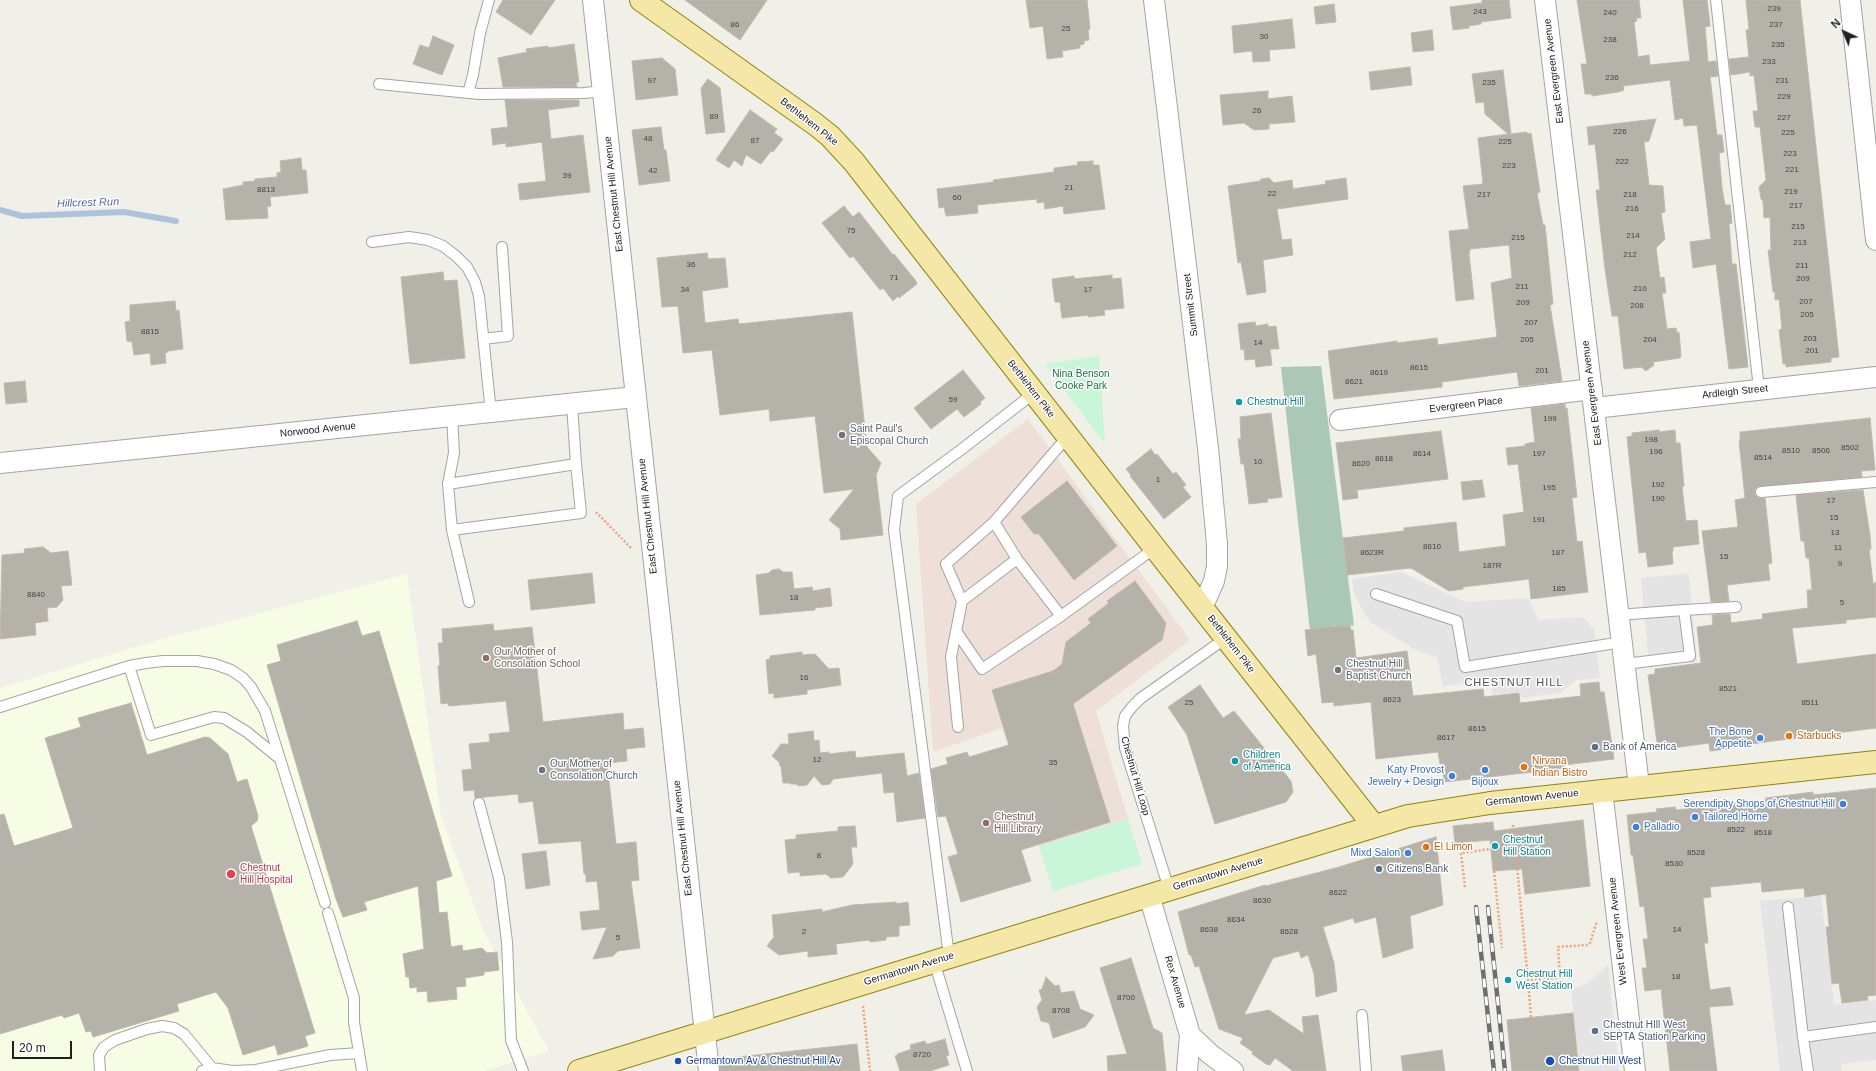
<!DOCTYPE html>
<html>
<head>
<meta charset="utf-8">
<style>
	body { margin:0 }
	#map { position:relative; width:1876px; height:1071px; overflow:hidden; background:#f0efe8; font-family:Helvetica,sans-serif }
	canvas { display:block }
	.north { position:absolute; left:1824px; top:12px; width:40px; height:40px; -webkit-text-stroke:3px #fff; paint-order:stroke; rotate:316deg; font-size:11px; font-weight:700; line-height:16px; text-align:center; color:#202020 }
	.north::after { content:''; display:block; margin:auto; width:14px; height:18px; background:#202020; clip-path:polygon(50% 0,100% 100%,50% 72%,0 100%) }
	.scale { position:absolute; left:12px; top:1041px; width:60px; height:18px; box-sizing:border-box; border:2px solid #202020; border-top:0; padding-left:5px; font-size:12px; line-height:14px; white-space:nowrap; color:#202020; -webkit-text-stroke:3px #fff; paint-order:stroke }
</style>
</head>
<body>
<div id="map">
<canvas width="1876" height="1071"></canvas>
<div class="north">N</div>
<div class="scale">20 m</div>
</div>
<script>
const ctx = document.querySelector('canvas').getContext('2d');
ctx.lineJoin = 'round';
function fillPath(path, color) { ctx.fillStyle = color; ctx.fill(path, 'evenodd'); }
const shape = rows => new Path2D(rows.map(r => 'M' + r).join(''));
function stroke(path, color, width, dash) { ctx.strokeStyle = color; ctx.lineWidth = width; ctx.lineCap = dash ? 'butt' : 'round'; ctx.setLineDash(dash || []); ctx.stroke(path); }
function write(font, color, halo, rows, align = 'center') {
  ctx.font = font + ' Helvetica,sans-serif'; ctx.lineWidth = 3; ctx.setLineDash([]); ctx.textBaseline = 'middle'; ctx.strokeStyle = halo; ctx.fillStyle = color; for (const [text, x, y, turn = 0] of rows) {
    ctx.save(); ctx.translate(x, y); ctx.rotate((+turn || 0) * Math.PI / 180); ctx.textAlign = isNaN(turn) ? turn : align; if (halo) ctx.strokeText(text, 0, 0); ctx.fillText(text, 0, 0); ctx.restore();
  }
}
fillPath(shape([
	[1028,419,1190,640,1096,711,1128,819,1039,846,1002,728,933,752,916,504]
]), '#efdfd9');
fillPath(shape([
	[407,574,441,816,484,932,549,1051,484,1071,0,1071,0,688,162,639]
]), '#f6fde4');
fillPath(shape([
	[1321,366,1354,625,1344,627,1342,625,1331,626,1331,629,1310,631,1281,367]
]), '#abc7b6');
fillPath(shape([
	[1099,356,1105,444,1045,364],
	[1128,819,1142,864,1053,891,1039,846]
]), '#c9f5d8');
fillPath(shape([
	[1401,572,1465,602,1528,598,1539,620,1583,617,1594,629,1600,678,1576,680,1561,693,1522,698,1520,692,1493,695,1490,679,1443,686,1437,657,1418,651,1370,622,1355,596,1352,579],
	[1689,573,1697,662,1649,666,1641,578],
	[1821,896,1834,1004,1876,1000,1876,1060,1841,1064,1842,1071,1780,1071,1760,901],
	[1608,965,1619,1071,1580,1071,1571,990,1588,983]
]), '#e4e4e4');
stroke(shape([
	[0,210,22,216,124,212,176,221]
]), '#acc4da', 6);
const building = shape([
	[503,0,555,0,531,35,496,12,503,0],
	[685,0,767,0,740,40,685,0],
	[1026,0,1087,0,1090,29,1088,30,1089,40,1084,41,1084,44,1080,45,1080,48,1062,51,1063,57,1047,59,1043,26,1030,28,1026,0],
	[1482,0,1509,0,1511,18,1481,22,1481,24,1469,26,1469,28,1453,30,1450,7,1482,3,1482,0],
	[1577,0,1639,0,1641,18,1636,18,1637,21,1634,22,1638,57,1649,55,1650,65,1690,61,1683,0,1707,0,1710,26,1705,27,1708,62,1716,61,1718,76,1710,77,1717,135,1722,135,1724,152,1719,153,1722,188,1725,205,1730,205,1732,223,1729,224,1732,264,1736,264,1748,367,1729,369,1716,264,1693,268,1690,242,1711,239,1697,125,1684,126,1683,118,1675,120,1670,80,1623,86,1624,90,1618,92,1592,96,1592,94,1585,94,1581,64,1587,64,1577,0],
	[1746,0,1800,0,1839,357,1831,358,1831,362,1786,367,1786,364,1783,364,1779,330,1782,329,1779,299,1775,300,1775,292,1773,292,1768,250,1771,250,1770,217,1764,218,1763,201,1761,199,1759,187,1766,180,1760,127,1755,127,1753,111,1758,111,1754,75,1750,76,1750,72,1731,75,1729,59,1749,57,1746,30,1749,30,1746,0],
	[1334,4,1336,22,1316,24,1314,7,1334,4],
	[1292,19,1295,48,1269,50,1270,61,1253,62,1252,51,1234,53,1232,26,1292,19],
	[1432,30,1434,50,1413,52,1411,33,1432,30],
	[433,36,454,45,442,75,413,64,420,45,429,48,433,36],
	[574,44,579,82,576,82,577,87,503,87,498,58,527,52,526,49,548,46,548,48,574,44],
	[662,58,675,69,678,95,636,100,632,61,662,58],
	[1410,67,1412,85,1371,90,1369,72,1410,67],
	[1503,70,1511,134,1527,132,1527,134,1531,133,1540,192,1537,193,1543,225,1545,225,1553,304,1550,305,1562,381,1519,386,1517,372,1442,382,1442,387,1334,399,1328,351,1397,341,1397,343,1437,338,1438,345,1497,337,1491,283,1512,278,1509,245,1470,249,1469,254,1474,299,1456,301,1449,231,1469,229,1463,186,1483,184,1478,138,1508,134,1485,114,1484,102,1476,103,1472,74,1503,70],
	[708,79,720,88,725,132,706,134,701,88,708,79],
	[1268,91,1268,99,1292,96,1295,122,1269,124,1269,129,1254,130,1244,123,1223,125,1220,95,1268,91],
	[505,100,579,100,579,106,548,110,551,139,583,135,590,192,520,200,518,184,546,181,542,142,506,147,506,143,493,145,491,129,508,127,505,100],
	[750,110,777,129,774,133,783,139,773,152,771,151,761,164,746,155,742,166,734,160,729,168,716,160,750,110],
	[1656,119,1649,141,1644,142,1649,185,1663,186,1665,212,1661,213,1665,239,1656,248,1660,278,1664,277,1666,293,1662,293,1667,329,1676,328,1677,333,1679,332,1681,356,1680,358,1653,362,1654,365,1646,371,1641,367,1624,369,1618,316,1612,316,1605,269,1596,190,1600,190,1595,144,1589,145,1587,127,1656,119],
	[661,127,664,150,666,150,670,181,639,185,632,130,661,127],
	[301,158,302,170,306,170,308,193,270,197,271,206,267,207,268,218,226,220,223,189,243,185,243,182,255,181,255,179,277,177,277,173,281,172,280,161,301,158],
	[1093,161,1093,165,1099,165,1105,209,1064,214,1063,206,1045,209,1044,202,1037,203,1037,199,977,205,978,213,959,215,946,216,944,207,939,208,937,189,994,182,993,180,1054,172,1054,168,1078,165,1077,162,1093,161],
	[1269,178,1274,183,1292,180,1293,189,1326,184,1325,181,1346,178,1348,199,1277,209,1282,240,1291,239,1293,255,1263,260,1266,292,1247,295,1241,262,1238,263,1228,186,1260,181,1261,179,1269,178],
	[844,206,853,217,859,212,893,255,894,254,916,281,917,284,899,298,898,296,893,301,883,288,880,290,853,256,850,258,822,223,844,206],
	[707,253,708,259,725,258,728,287,702,291,705,323,738,319,739,324,852,312,867,447,881,463,876,475,883,535,841,540,840,529,829,520,854,489,824,493,815,416,770,421,769,409,720,415,712,350,683,353,678,306,662,307,657,258,707,253],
	[443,272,444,281,457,280,465,358,410,364,401,277,443,272],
	[1112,275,1112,279,1121,278,1124,308,1104,310,1105,315,1088,317,1088,315,1062,318,1060,302,1055,302,1052,279,1074,276,1074,279,1112,275],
	[175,301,176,311,179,310,183,349,168,351,168,352,165,353,166,363,151,365,150,353,134,355,132,342,127,341,125,322,130,321,130,305,175,301],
	[1255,322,1256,326,1268,324,1268,327,1276,326,1279,349,1270,349,1272,365,1256,367,1255,359,1245,360,1244,349,1241,350,1238,324,1255,322],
	[963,370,985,398,980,402,981,404,964,417,957,409,931,429,914,408,963,370],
	[25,381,27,402,6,404,4,383,25,381],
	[1565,404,1565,408,1567,408,1577,497,1572,498,1577,542,1582,541,1588,592,1531,599,1529,579,1463,587,1463,589,1449,591,1411,568,1347,575,1343,538,1404,531,1404,528,1456,522,1459,552,1506,546,1503,515,1524,512,1518,464,1508,465,1506,448,1525,446,1525,444,1535,442,1531,408,1565,404],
	[1271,413,1282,497,1267,499,1268,502,1249,504,1244,464,1241,464,1238,439,1241,439,1240,417,1271,413],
	[1870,418,1875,470,1861,471,1862,477,1757,487,1755,490,1755,495,1759,498,1765,498,1772,563,1768,564,1770,580,1727,585,1729,601,1711,602,1702,531,1738,527,1735,500,1745,498,1739,441,1740,441,1740,432,1870,418],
	[1659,430,1659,432,1675,430,1676,443,1680,443,1684,486,1682,487,1686,521,1697,520,1699,544,1673,547,1673,551,1672,552,1673,564,1648,567,1646,552,1639,553,1627,437,1632,436,1632,433,1659,430],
	[1441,431,1448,479,1357,490,1358,498,1343,500,1336,443,1441,431],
	[1151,449,1155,455,1157,454,1173,474,1176,472,1186,485,1183,487,1191,497,1164,519,1130,476,1131,475,1126,469,1151,449],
	[1482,480,1485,497,1463,500,1461,482,1482,480],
	[1067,481,1117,546,1074,580,1039,534,1034,534,1021,517,1067,481],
	[1863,490,1870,535,1871,549,1869,549,1873,583,1876,583,1876,617,1846,620,1846,623,1792,628,1797,664,1876,654,1876,728,1726,747,1727,749,1710,751,1709,743,1658,750,1648,675,1655,674,1655,669,1701,663,1697,627,1713,625,1712,615,1730,614,1731,623,1763,619,1762,614,1808,608,1807,590,1812,590,1809,558,1806,558,1804,541,1801,541,1796,495,1863,490],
	[43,547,51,553,68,551,72,585,61,586,63,600,57,607,47,608,48,621,35,623,36,635,0,639,2,555,25,553,24,549,43,547],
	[779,569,783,572,792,572,794,589,812,587,813,591,830,588,832,606,815,608,815,610,760,615,756,575,769,573,772,570,779,569],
	[592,573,595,603,531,610,528,580,592,573],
	[1135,581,1166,623,1162,640,1073,704,1110,822,1021,850,1031,881,961,902,948,857,958,854,946,816,938,817,931,769,948,764,946,758,967,752,969,757,1009,745,992,690,1053,671,1062,664,1066,642,1091,623,1088,619,1109,603,1107,601,1135,581],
	[357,621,362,636,379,631,452,876,436,881,439,913,447,912,451,947,462,945,463,951,482,948,487,953,497,952,499,970,484,972,484,975,465,978,466,986,456,987,457,999,428,1002,427,991,417,992,417,987,410,988,409,977,406,977,403,954,424,949,418,886,364,902,367,910,343,917,336,899,267,665,281,661,277,645,357,621],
	[493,624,494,631,532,627,543,722,623,713,624,730,643,728,645,747,626,749,627,761,607,763,616,844,636,842,639,880,631,881,640,948,618,951,613,956,593,959,607,927,582,930,580,912,600,910,597,881,586,882,586,874,584,874,581,841,539,844,533,801,519,803,518,794,475,798,474,790,464,791,462,770,472,769,469,744,490,742,489,734,510,732,506,701,449,706,448,703,441,704,438,666,440,665,438,643,443,643,442,629,493,624],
	[1344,625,1344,627,1350,626,1351,630,1353,630,1356,658,1407,651,1413,696,1483,689,1484,697,1519,693,1520,703,1581,696,1580,684,1599,682,1600,692,1604,692,1614,759,1564,765,1564,768,1553,769,1554,771,1548,772,1533,774,1533,772,1444,782,1442,764,1440,764,1438,752,1376,759,1371,702,1334,706,1334,702,1322,703,1316,654,1308,656,1305,630,1344,625],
	[802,652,802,655,815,654,829,669,839,668,841,685,807,690,807,694,774,698,774,693,769,694,766,660,770,659,770,656,802,652],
	[1200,685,1223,718,1234,711,1291,781,1293,792,1286,802,1215,824,1187,735,1168,707,1200,685],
	[131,703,147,755,205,737,210,738,228,754,237,782,247,779,258,816,257,821,251,826,315,1033,305,1036,308,1046,278,1055,275,1045,243,1055,228,1008,216,992,177,1004,179,1011,93,1037,91,1031,86,1032,79,1013,64,1018,62,1015,0,1034,0,815,4,814,14,846,73,828,45,738,81,727,78,718,131,703],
	[813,731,814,741,819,740,820,753,829,752,829,754,855,751,856,758,904,753,907,776,919,773,925,818,897,822,894,792,884,793,882,773,833,779,830,784,822,785,814,776,807,785,799,786,796,784,790,784,790,783,783,783,781,766,780,766,779,762,772,756,781,744,789,744,788,734,813,731],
	[1876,788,1876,995,1867,996,1868,1000,1842,1003,1839,983,1832,984,1826,927,1829,927,1829,925,1826,894,1805,897,1804,888,1762,892,1761,882,1710,887,1711,897,1703,898,1708,943,1704,943,1710,990,1730,987,1733,1005,1709,1007,1717,1071,1670,1071,1661,989,1645,991,1642,968,1647,968,1643,939,1648,939,1644,906,1640,907,1633,855,1631,855,1627,815,1657,812,1656,809,1675,807,1676,810,1766,800,1766,798,1813,792,1813,795,1876,788],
	[1583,820,1590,886,1525,894,1522,869,1493,871,1490,840,1455,843,1453,826,1493,822,1494,831,1583,820],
	[855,826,857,847,851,847,853,864,843,877,831,878,826,874,800,876,800,872,788,873,785,840,796,839,796,835,838,831,838,827,855,826],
	[1436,837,1443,905,1410,916,1413,948,1383,958,1376,917,1355,923,1353,918,1323,927,1334,963,1337,991,1316,997,1314,974,1308,955,1301,958,1299,951,1273,958,1244,1015,1269,1010,1304,1034,1302,1017,1318,1015,1326,1071,1293,1071,1275,1058,1270,1065,1266,1064,1252,1054,1253,1052,1240,1043,1243,1038,1219,1029,1199,966,1195,967,1191,955,1189,955,1178,912,1265,885,1266,886,1339,867,1436,837],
	[546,851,550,885,526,889,522,854,546,851],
	[896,902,896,904,908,902,910,925,899,926,899,936,886,937,886,940,870,942,869,940,836,944,837,954,808,957,808,951,779,955,767,946,774,937,772,915,822,909,822,912,852,905,896,902],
	[1131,958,1153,1028,1162,1033,1166,1071,1108,1071,1107,1056,1127,1054,1100,968,1131,958],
	[1046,977,1055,986,1059,985,1061,993,1074,991,1080,1009,1094,1015,1085,1027,1053,1038,1049,1023,1041,1021,1037,1007,1042,1000,1039,990,1042,989,1046,977],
	[1573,1013,1579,1071,1512,1071,1507,1020,1573,1013],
	[945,1039,949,1055,946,1056,949,1065,930,1071,900,1071,895,1056,898,1055,897,1054,909,1050,911,1049,910,1045,925,1041,926,1044,928,1044,945,1039],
	[857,1044,860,1071,720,1071,719,1059,857,1044],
	[1442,1050,1445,1071,1403,1071,1401,1056,1442,1050]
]);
fillPath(building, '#b5b2aa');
stroke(building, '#c1baab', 1);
const lane = shape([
	[1716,0,1759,389],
	[379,84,479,94,584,93,603,91],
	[468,93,473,75,480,33,489,0],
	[372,242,409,237,428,240,443,246,456,256,467,267,475,282,479,296,491,413],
	[483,339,508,336,502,247],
	[452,415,454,453,448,484,452,530,469,602],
	[448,484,576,464],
	[1761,492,1876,482],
	[994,522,1017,559,1061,616],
	[452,530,581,513,576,464,572,404],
	[1376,594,1457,621,1465,667,1622,642],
	[962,601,1017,559],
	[1684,610,1736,607],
	[1618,615,1684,610,1690,656,1625,664],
	[956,631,982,669,1061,616,1155,548],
	[129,666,151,735,214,717,224,718,247,732,280,759],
	[0,707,129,666,146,663,163,661,197,661,214,664,231,670,243,678,251,687,265,711,325,903],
	[958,727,951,657,962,601,946,564,994,522,1068,436],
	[479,803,499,878,507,942,511,1040,523,1071],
	[1169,889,1125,748,1123,726,1125,716,1132,707,1141,698,1226,638],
	[1788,907,1803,1037,1876,1027],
	[328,913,354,998,354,1022,362,1071],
	[949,956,894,530,898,496,962,449,1034,393],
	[934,961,967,1071],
	[1362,1015,1366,1071],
	[1803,1037,1808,1071],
	[100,1071,99,1055,104,1047,115,1040,147,1029,162,1026,174,1028,184,1034,212,1068],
	[202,1071,212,1068,233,1071,256,1070,330,1055,359,1053]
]);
const street = shape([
	[593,0,709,1071],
	[1154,0,1208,448,1217,544,1217,566,1214,581,1202,608],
	[1545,0,1639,786],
	[1850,0,1876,240],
	[1594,408,1876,377],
	[1340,420,1592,389],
	[0,463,635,397],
	[1602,790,1635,1071],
	[1149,895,1190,1035,1187,1071],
	[1190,1035,1210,1054,1233,1071]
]);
const primary = shape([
	[641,0,815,124,830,136,854,162,1155,548,1374,826],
	[579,1071,1408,816,1490,803,1876,762]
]);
stroke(lane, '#a4a4a4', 12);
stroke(street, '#a4a4a4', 22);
stroke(primary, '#90860d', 24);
stroke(shape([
	[596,512,631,548],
	[1513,825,1528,980],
	[1494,871,1502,948],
	[1465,887,1461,853,1491,849],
	[863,1006,870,1071],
	[1531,1017,1528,980,1560,978,1558,947,1587,945,1590,943,1597,921]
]), '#efa47a', 2.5, [2, 2]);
stroke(lane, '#fff', 10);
stroke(street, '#fff', 20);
stroke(primary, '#f5e7a8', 22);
const rail = shape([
	[1476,907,1494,1071],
	[1488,907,1505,1071]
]);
stroke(rail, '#6e6e6e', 4.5);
stroke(rail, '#fff', 3, [9]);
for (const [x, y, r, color] of [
	[1239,402,4,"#0f9aa8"],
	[842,435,4,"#6b7280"],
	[486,658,4,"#8d6e63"],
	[1338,670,4,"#6b7280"],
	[1789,736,4,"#e8710a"],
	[1760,738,4,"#3f7fe0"],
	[1595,747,4,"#5c6f8a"],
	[1235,761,4,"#0f9aa8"],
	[1524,767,4,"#e8710a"],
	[542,770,4,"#6b7280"],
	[1485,770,4,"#3f7fe0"],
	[1452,776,4,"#3f7fe0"],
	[1843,804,4,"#3f7fe0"],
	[1695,817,4,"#3f7fe0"],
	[986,823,4,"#8d6e63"],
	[1636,827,4,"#3f7fe0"],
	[1495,846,4,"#0f9aa8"],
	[1426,847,4,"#e8710a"],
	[1408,853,4,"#3f7fe0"],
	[1379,869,4,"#5c6f8a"],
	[231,874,5,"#e0444e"],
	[1508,980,4,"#0f9aa8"],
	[1595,1031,4,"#5c6f8a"],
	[678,1061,4,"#1a4fb4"],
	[1550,1061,5,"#1a4fb4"]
]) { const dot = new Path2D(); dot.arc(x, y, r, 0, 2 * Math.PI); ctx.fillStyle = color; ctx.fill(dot); stroke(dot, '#fff', 1.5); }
write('8px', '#454442', null, [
	["239",1774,9],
	["243",1480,12],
	["240",1610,13],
	["86",735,25],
	["237",1776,25],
	["25",1066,29],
	["30",1264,37],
	["238",1610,40],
	["235",1778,45],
	["233",1769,62],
	["236",1612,78],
	["97",652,81],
	["231",1782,81],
	["235",1489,83],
	["229",1784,97],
	["26",1257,111],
	["89",714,117],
	["227",1784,118],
	["226",1620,132],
	["225",1788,133],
	["48",648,139],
	["87",755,141],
	["225",1505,142],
	["223",1790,154],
	["222",1622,162],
	["223",1509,166],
	["221",1792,170],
	["42",653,171],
	["39",567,176],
	["21",1069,188],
	["8813",266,190],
	["219",1791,192],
	["22",1272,194],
	["217",1484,195],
	["218",1630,195],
	["60",957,198],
	["217",1796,206],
	["216",1632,209],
	["215",1798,227],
	["75",851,231],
	["214",1633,236],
	["215",1518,238],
	["213",1800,243],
	["212",1630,255],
	["36",691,265],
	["211",1802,266],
	["71",894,278],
	["209",1803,279],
	["211",1522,287],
	["210",1640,289],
	["34",685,290],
	["17",1088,290],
	["207",1806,302],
	["209",1523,303],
	["208",1637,306],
	["205",1807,315],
	["207",1531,323],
	["8815",150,332],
	["203",1810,339],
	["205",1527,340],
	["204",1650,340],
	["14",1258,343],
	["201",1812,351],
	["8615",1419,368],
	["201",1542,371],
	["8619",1379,373],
	["8621",1354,382],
	["59",953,400],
	["199",1550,419],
	["198",1651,440],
	["8502",1850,448],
	["8510",1791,451],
	["8506",1821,451],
	["196",1656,452],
	["8614",1422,454],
	["197",1539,454],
	["8514",1763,458],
	["8618",1384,459],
	["10",1258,462],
	["8620",1361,464],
	["1",1158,480],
	["192",1658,485],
	["195",1549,488],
	["190",1658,499],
	["17",1831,501],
	["15",1834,518],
	["191",1539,520],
	["13",1835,533],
	["8610",1432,547],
	["11",1838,548],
	["8623R",1372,553],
	["187",1558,553],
	["15",1724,557],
	["9",1840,564],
	["187R",1492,566],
	["185",1559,589],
	["8840",36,595],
	["18",794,598],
	["5",1842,603],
	["16",804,678],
	["8521",1728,689],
	["8623",1392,700],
	["25",1189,703],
	["8511",1810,703],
	["8615",1477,729],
	["8617",1446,738],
	["12",817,760],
	["35",1053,763],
	["8522",1736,830],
	["8518",1763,833],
	["8528",1696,853],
	["8",819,856],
	["8530",1674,864],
	["8622",1338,893],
	["8630",1262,901],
	["8634",1236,920],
	["8638",1209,930],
	["14",1677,930],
	["2",804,932],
	["8628",1289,932],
	["5",618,938],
	["18",1676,977],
	["8700",1126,998],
	["8708",1061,1011],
	["8720",922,1055]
]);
write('10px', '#202020', '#fff', [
	["East Evergreen Avenue",1554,71,-97],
	["Bethlehem Pike",809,122,38],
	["East Chestnut Hill Avenue",614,194,-96],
	["Summit Street",1191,305,-97],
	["Bethlehem Pike",1031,389,52],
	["Ardleigh Street",1735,392,-6],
	["East Evergreen Avenue",1592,393,-97],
	["Evergreen Place",1466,405,-7],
	["Norwood Avenue",318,430,-6],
	["East Chestnut Hill Avenue",648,516,-96],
	["Bethlehem Pike",1231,644,52],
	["Chestnut Hill Loop",1135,776,74],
	["Germantown Avenue",1532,798,-6],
	["East Chestnut Hill Avenue",683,838,-96],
	["Germantown Avenue",1218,874,-17],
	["West Evergreen Avenue",1618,931,-96],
	["Germantown Avenue",909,969,-17],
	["Rex Avenue",1175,982,74]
]);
write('10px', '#157736', '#fff', [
	["Nina Benson",1081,374],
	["Cooke Park",1081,386]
]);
write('10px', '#0d838f', '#fff', [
	["Chestnut Hill",1247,402],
	["Children",1243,755],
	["of America",1243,767],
	["Chestnut",1503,840],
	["Hill Station",1503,852],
	["Chestnut Hill",1516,974],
	["West Station",1516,986]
], 'left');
write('10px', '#5b616d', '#fff', [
	["Saint Paul's",850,429],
	["Episcopal Church",850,441],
	["Chestnut Hill",1346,664],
	["Baptist Church",1346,676],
	["Our Mother of",550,764],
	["Consolation Church",550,776]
], 'left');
write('10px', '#785e54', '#fff', [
	["Our Mother of",494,652],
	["Consolation School",494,664],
	["Chestnut",994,817],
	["Hill Library",994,829]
], 'left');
write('10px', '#366cbe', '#fff', [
	["The Bone",1752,732],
	["Appetite",1752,744],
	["Katy Provost",1444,770],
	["Jewelry + Design",1444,782],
	["Bijoux",1485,782,"center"],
	["Serendipity Shops of Chestnut Hill",1835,804],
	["Tailored Home",1703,817,"left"],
	["Palladio",1644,827,"left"],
	["Mixd Salon",1400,853]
], 'right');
write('10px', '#c56008', '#fff', [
	["Starbucks",1797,736],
	["Nirvana",1532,761],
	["Indian Bistro",1532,773],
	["El Limon",1434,847]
], 'left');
write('10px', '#4e5e75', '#fff', [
	["Bank of America",1603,747],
	["Citizens Bank",1387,869],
	["Chestnut HIll West",1603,1025],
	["SEPTA Station Parking",1603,1037]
], 'left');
write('10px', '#be3a42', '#fff', [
	["Chestnut",240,868],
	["Hill Hospital",240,880]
], 'left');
write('10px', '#164399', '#fff', [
	["Germantown Av & Chestnut Hill Av",686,1061],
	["Chestnut Hill West",1559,1061]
], 'left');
write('italic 11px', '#5469a9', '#fff', [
	["Hillcrest Run",88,203,-2]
]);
ctx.letterSpacing = '1px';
write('11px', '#535353', '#fff', [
	["CHESTNUT HILL",1514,683]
]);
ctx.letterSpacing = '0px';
</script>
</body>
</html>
